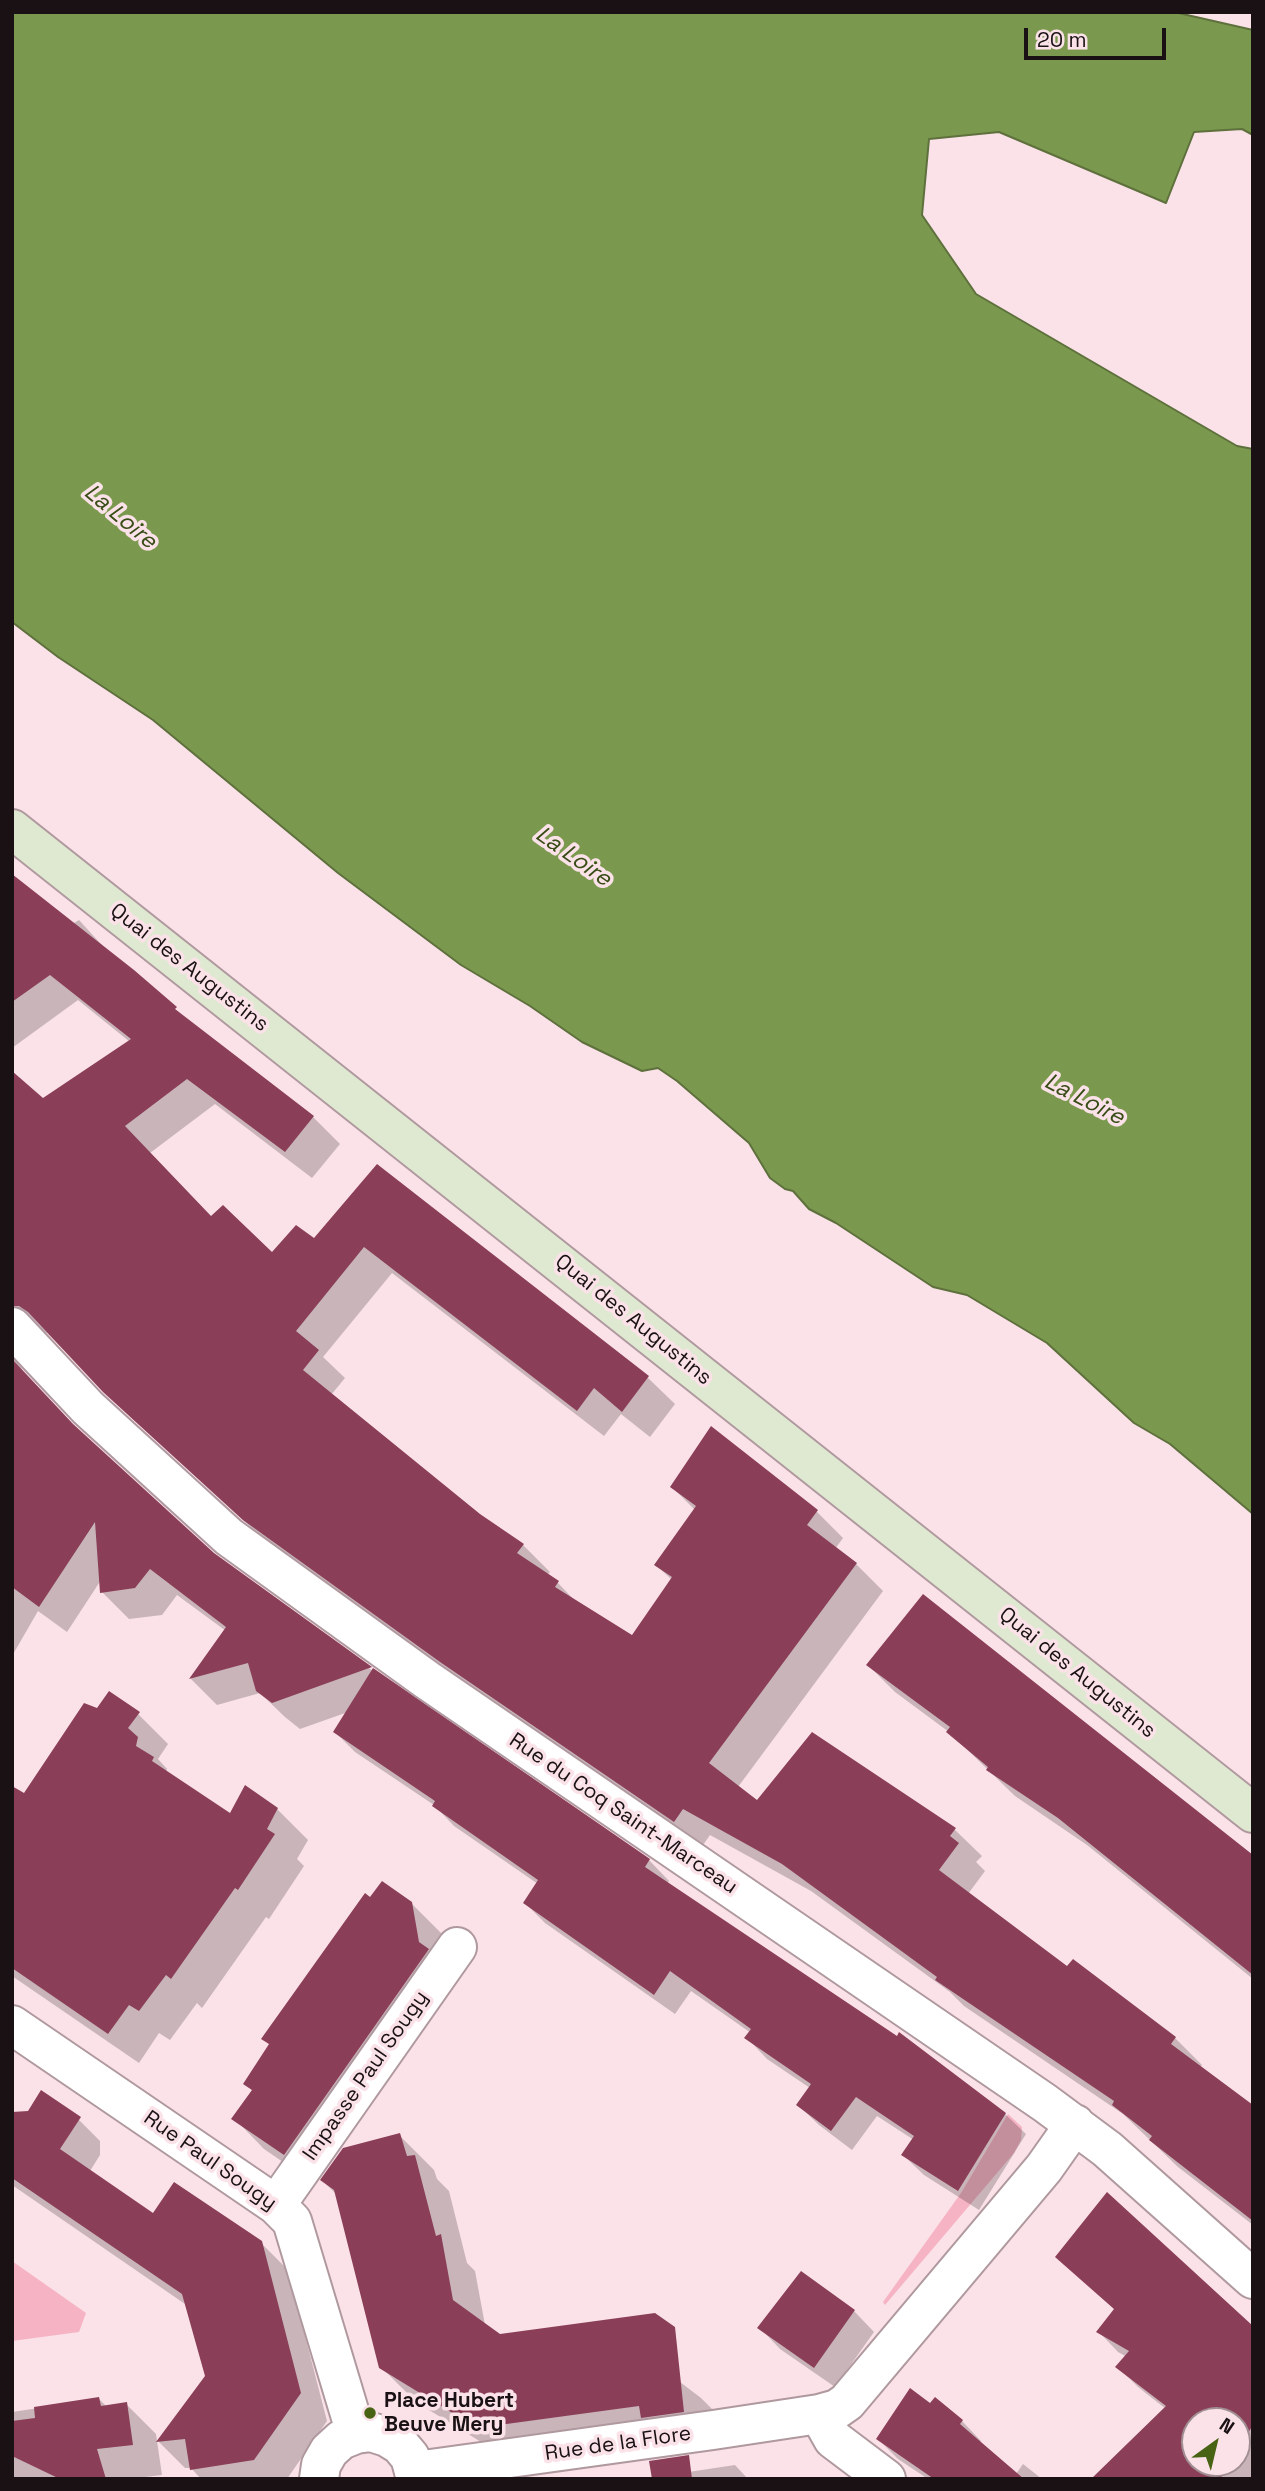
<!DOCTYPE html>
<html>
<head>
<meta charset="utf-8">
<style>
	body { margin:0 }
	#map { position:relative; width:1265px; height:2491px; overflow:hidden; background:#fae2e8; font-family:"Space Grotesk",sans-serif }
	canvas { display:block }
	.frame { position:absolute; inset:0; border:14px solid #191113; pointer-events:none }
	.north { position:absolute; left:1181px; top:2407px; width:70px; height:70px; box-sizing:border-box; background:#fae2e8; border:2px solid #a08e93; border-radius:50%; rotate:34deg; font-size:19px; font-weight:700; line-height:28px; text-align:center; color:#191113 }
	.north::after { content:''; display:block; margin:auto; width:24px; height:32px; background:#486314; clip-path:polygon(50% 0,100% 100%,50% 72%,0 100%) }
	.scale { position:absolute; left:1024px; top:28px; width:142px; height:32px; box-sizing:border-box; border:4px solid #191113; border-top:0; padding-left:9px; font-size:21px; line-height:24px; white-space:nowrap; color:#191113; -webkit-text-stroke:5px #fae2e8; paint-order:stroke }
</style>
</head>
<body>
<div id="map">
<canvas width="1265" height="2491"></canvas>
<div class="frame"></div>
<div class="north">N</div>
<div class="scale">20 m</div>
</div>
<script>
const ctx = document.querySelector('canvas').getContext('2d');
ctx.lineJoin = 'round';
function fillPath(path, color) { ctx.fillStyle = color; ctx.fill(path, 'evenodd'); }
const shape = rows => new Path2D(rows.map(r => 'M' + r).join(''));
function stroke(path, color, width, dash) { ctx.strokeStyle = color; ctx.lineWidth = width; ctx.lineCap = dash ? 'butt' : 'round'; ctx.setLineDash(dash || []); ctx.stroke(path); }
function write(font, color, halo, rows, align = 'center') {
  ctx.font = font + ' "Space Grotesk",sans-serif'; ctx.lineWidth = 7; ctx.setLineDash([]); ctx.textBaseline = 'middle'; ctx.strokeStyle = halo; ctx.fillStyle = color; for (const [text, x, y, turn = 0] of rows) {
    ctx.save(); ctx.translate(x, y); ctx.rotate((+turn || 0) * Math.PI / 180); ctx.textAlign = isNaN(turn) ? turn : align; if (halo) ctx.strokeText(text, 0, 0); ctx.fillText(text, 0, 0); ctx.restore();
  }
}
fillPath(shape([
	[1008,2114,1022,2127,1021,2140,1014,2153,885,2305,883,2302,961,2193],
	[12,2261,86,2313,79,2332,12,2341]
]), '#f6b3c4');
const water = shape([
	[12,12,1174,12,1253,30,1253,135,1242,129,1194,132,1166,203,999,132,929,139,922,215,976,294,1237,446,1253,449,1253,1514,1170,1444,1134,1423,1047,1343,967,1295,933,1287,836,1223,809,1209,793,1191,785,1189,770,1178,749,1143,677,1081,658,1068,642,1071,582,1042,530,1006,461,965,338,873,153,720,58,657,12,622,12,12]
]);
fillPath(water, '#7b994e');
stroke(water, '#5e703c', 2);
fillPath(shape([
	[79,920,110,954,189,1021,313,1117,340,1144,312,1178,215,1104,150,1153,212,1218,272,1255,315,1240,377,1166,648,1378,675,1404,650,1437,621,1414,604,1436,392,1273,323,1357,345,1378,331,1395,479,1516,523,1545,550,1572,547,1575,558,1583,579,1605,633,1638,672,1580,656,1565,695,1510,672,1487,816,1511,843,1538,835,1549,856,1564,883,1591,738,1787,758,1803,813,1734,955,1830,982,1856,976,1862,985,1871,968,1894,1067,1968,1175,2038,1202,2065,1200,2068,1253,2107,1253,2225,1178,2167,1123,2114,964,2006,950,1992,811,1891,710,1835,701,1848,469,1689,272,1547,133,1419,47,1333,35,1332,18,1347,17,1361,23,1371,83,1435,215,1556,373,1671,649,1860,669,1881,667,1884,1005,2114,1026,2134,979,2210,924,2175,903,2155,914,2140,877,2116,852,2150,819,2125,798,2105,810,2088,767,2059,747,2038,751,2033,691,1991,675,2014,545,1923,525,1903,538,1884,454,1826,434,1805,355,1752,335,1732,348,1712,300,1729,285,1717,260,1693,217,1705,191,1679,226,1631,177,1595,162,1615,129,1619,102,1592,101,1580,67,1632,38,1611,12,1656,12,1073,43,1100,130,1042,78,1000,12,1048,12,961],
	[868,1665,1253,1858,1253,1979,1087,1845,1015,1796,949,1732,895,1692],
	[97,1710,138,1714,168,1744,158,1759,167,1769,166,1772,230,1816,246,1787,277,1809,308,1840,297,1859,304,1866,269,1919,266,1917,202,2008,197,2003,170,2040,159,2033,139,2063,12,1976,12,1812],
	[370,1900,411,1903,442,1934,448,1971,458,1981,315,2184,264,2149,234,2118,253,2091,245,2083,271,2046,264,2039],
	[73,2114,100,2141,100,2155,90,2171,154,2216,260,2242,288,2270,327,2421,287,2479,201,2479,191,2468,185,2468,159,2442,207,2376,185,2304,12,2185,12,2117],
	[399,2135,434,2170,437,2179,449,2191,467,2263,475,2271,485,2325,500,2336,663,2369,701,2398,734,2431,512,2461,416,2402,381,2367,337,2195,322,2180],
	[1116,2310,1253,2329,1252,2479,1093,2479,1166,2409,1138,2387,1118,2367,1127,2357,1118,2352,1099,2332],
	[1195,2421,1237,2421,1237,2463,1195,2463],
	[854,2311,874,2332,835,2387,780,2349,760,2328],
	[99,2399,107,2407,126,2404,156,2434,162,2475,128,2479,12,2479,12,2412],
	[930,2406,962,2421,981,2441,980,2443,1016,2474,1023,2464,1042,2479,928,2479,898,2459,878,2439],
	[735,2465,748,2479,642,2479]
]), '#0003');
fillPath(shape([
	[12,874,134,970,177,1007,175,1009,314,1116,285,1152,187,1079,125,1126,211,1216,223,1205,272,1252,296,1225,314,1238,377,1164,649,1376,622,1412,594,1388,577,1411,364,1247,296,1331,319,1350,303,1370,480,1514,524,1544,517,1553,559,1581,555,1587,632,1635,672,1577,654,1565,696,1506,670,1487,711,1426,818,1510,807,1525,857,1563,709,1763,757,1800,812,1732,956,1828,950,1836,959,1843,939,1870,1067,1966,1073,1959,1176,2037,1171,2044,1253,2105,1253,2221,1149,2140,1152,2136,1112,2105,1114,2101,935,1980,937,1977,782,1864,683,1809,674,1822,440,1662,243,1520,103,1392,28,1312,19,1306,12,1306,12,1071,43,1098,131,1039,50,975,12,1002],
	[12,1359,73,1424,214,1553,372,1667,272,1703,256,1691,248,1663,189,1679,226,1627,150,1569,135,1588,100,1593,95,1522,39,1607,12,1587],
	[923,1594,1253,1855,1253,1975,1058,1818,986,1770,988,1767,946,1732,950,1727,866,1665],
	[373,1668,650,1859,645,1867,897,2036,899,2032,1006,2113,958,2191,901,2155,914,2136,856,2097,831,2131,796,2105,811,2084,744,2038,751,2029,670,1971,654,1995,523,1903,538,1880,432,1806,435,1801,333,1732],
	[109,1691,140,1712,128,1728,138,1737,136,1746,154,1757,152,1761,230,1813,245,1785,278,1808,267,1829,275,1834,238,1890,235,1888,171,1979,166,1975,139,2011,129,2005,108,2034,12,1968,12,1786,24,1793,84,1703,97,1708],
	[382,1881,412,1902,419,1942,429,1949,284,2155,231,2119,252,2090,243,2084,269,2044,261,2039,365,1893,370,1897],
	[41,2090,81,2117,60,2149,153,2213,174,2182,262,2241,301,2393,254,2460,190,2470,185,2439,156,2442,205,2376,182,2294,12,2178,12,2112,28,2111],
	[400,2133,407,2156,415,2155,436,2236,441,2234,453,2300,500,2334,655,2313,675,2327,684,2412,641,2418,639,2406,477,2428,379,2368,334,2190,320,2180,343,2148],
	[1107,2192,1253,2326,1253,2425,1237,2451,1237,2421,1195,2421,1195,2463,1230,2463,1220,2479,1091,2479,1166,2406,1115,2367,1129,2351,1096,2332,1114,2309,1055,2257],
	[801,2271,855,2310,814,2368,757,2328],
	[910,2388,930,2403,935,2397,963,2420,960,2424,1024,2479,934,2479,876,2439],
	[99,2397,101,2406,127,2402,133,2445,97,2449,106,2479,60,2479,12,2456,12,2421,35,2418,34,2407],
	[689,2455,692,2479,652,2479,649,2461]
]), '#8a3e57');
const street = shape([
	[12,1327,88,1408,229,1537,427,1680,1045,2103,1107,2149,1253,2279],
	[12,2025,276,2205,292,2221,356,2434],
	[276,2205,457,1947],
	[819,2414,833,2439,886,2479],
	[416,2471,713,2430,819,2414,837,2409,847,2402,1044,2168,1075,2124],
	[319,2479,321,2465,329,2451,341,2440,356,2434,371,2432,387,2437,400,2445,410,2457,416,2479]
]);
const secondary = shape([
	[12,829,1253,1813]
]);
stroke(street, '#af999e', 42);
stroke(secondary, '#af999e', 42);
stroke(street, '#fff', 38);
stroke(secondary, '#dfe8d0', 38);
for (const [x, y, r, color] of [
	[370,2413,7,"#486314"]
]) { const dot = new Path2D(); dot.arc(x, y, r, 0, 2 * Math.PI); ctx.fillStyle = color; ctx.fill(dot); stroke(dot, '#fae2e8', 2.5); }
write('21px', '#191113', '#fae2e8', [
	["Quai des Augustins",189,968,38],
	["Quai des Augustins",633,1320,39],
	["Quai des Augustins",1077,1673,39],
	["Rue du Coq Saint-Marceau",623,1814,34],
	["Impasse Paul Sougy",366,2076,-55],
	["Rue Paul Sougy",210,2161,35],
	["Rue de la Flore",618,2444,-8]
]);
write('bold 21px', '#191113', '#fae2e8', [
	["Place Hubert",384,2401],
	["Beuve Mery",384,2425]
], 'left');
write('italic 23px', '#384c16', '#fae2e8', [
	["La Loire",120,517,40],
	["La Loire",573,857,35],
	["La Loire",1084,1100,27]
]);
</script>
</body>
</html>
